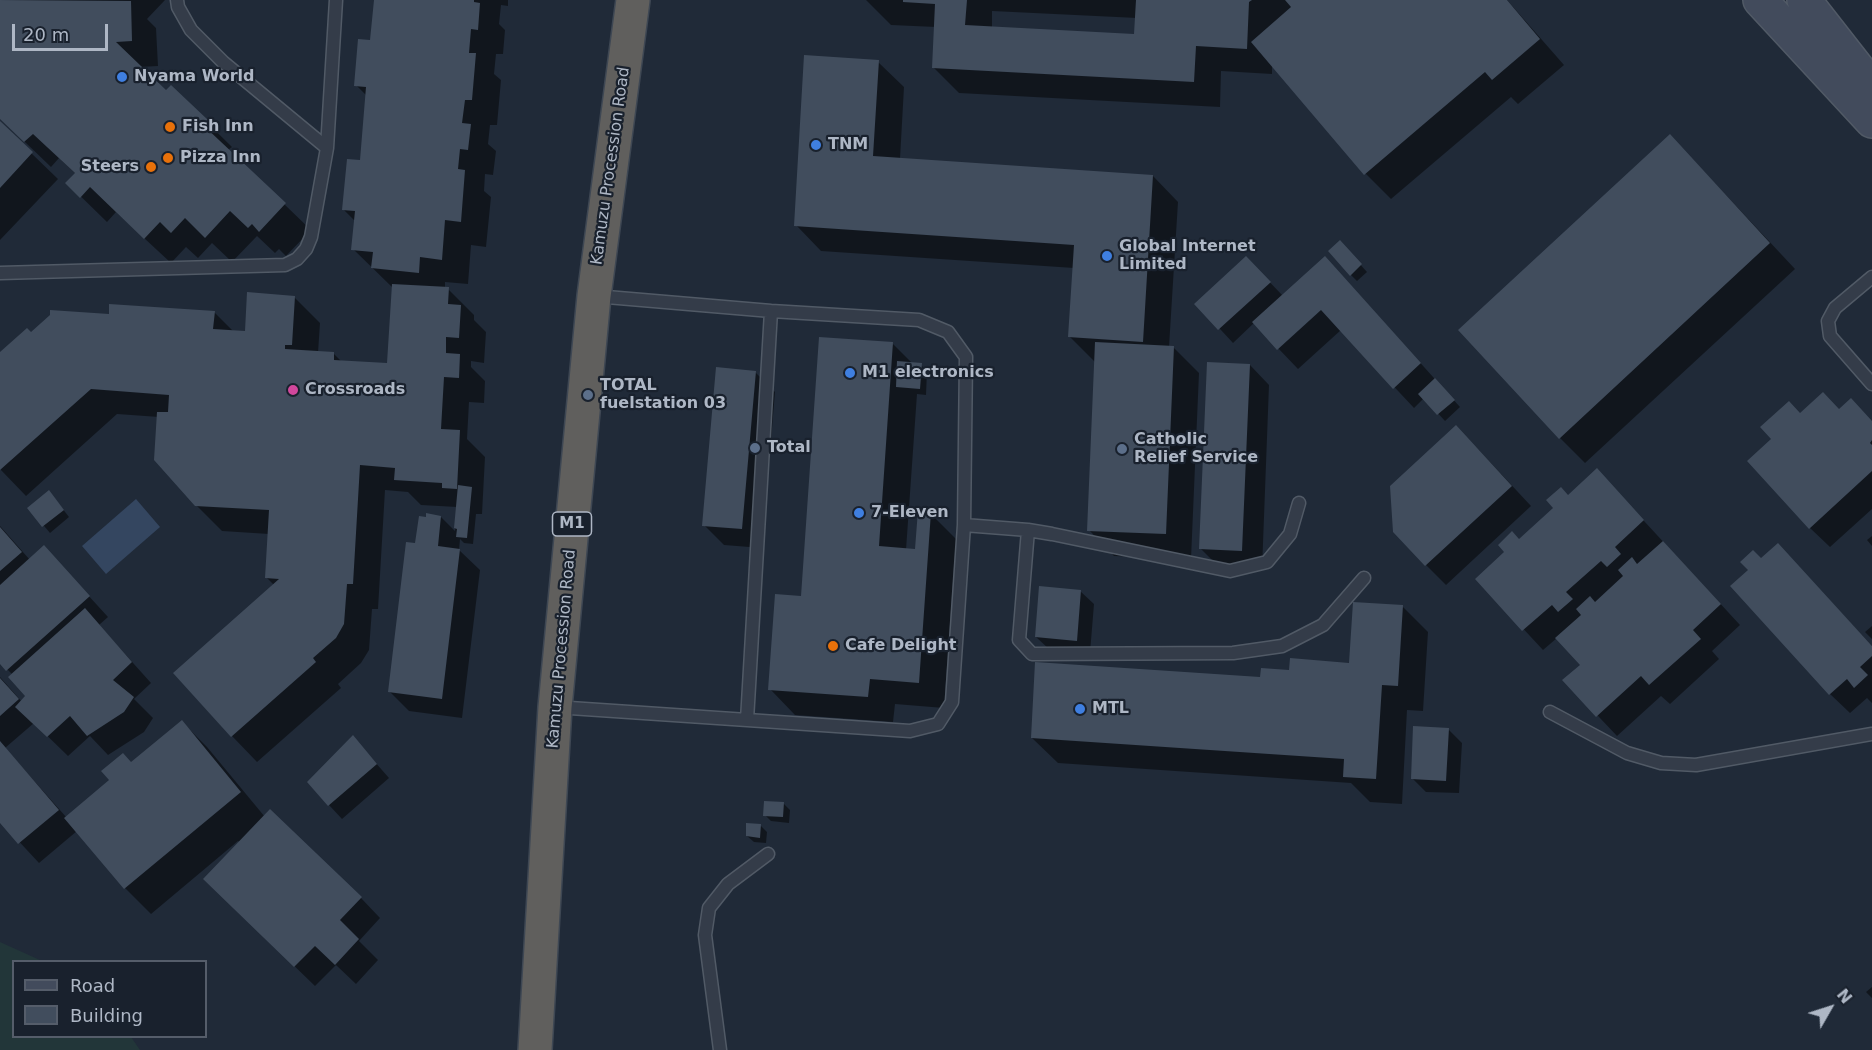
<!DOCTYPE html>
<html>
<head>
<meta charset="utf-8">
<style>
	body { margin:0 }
	#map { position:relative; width:1872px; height:1050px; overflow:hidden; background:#202a38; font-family:"DejaVu Sans",sans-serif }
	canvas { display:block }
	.legend { position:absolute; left:12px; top:960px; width:195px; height:78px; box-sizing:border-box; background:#19212d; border:2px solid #555d6a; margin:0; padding:8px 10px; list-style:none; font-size:18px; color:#aeb7c5 }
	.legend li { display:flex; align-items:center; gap:12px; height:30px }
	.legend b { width:30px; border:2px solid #555d6a }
	.north { position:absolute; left:1800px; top:978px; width:60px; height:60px; -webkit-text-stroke:4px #19212d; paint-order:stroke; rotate:51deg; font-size:16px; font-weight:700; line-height:24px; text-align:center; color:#aeb7c5 }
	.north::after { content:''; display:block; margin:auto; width:21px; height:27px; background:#aeb7c5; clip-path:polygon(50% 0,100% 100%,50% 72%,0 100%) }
	.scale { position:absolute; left:12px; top:24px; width:96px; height:27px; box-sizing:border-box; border:3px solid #aeb7c5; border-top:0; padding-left:8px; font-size:18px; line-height:21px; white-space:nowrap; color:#aeb7c5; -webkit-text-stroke:4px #19212d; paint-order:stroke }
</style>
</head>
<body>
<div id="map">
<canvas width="1872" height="1050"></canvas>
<ul class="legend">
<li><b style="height:8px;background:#424b5c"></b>Road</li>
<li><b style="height:16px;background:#414d5d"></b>Building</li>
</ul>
<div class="north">N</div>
<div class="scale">20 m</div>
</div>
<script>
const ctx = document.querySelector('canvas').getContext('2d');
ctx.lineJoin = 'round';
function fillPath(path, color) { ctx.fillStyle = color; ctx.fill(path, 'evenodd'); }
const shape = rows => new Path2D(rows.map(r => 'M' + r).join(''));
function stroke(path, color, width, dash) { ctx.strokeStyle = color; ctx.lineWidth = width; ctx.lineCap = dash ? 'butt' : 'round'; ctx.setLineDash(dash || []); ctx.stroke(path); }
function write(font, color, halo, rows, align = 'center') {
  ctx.font = font + ' "DejaVu Sans",sans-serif'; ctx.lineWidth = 4.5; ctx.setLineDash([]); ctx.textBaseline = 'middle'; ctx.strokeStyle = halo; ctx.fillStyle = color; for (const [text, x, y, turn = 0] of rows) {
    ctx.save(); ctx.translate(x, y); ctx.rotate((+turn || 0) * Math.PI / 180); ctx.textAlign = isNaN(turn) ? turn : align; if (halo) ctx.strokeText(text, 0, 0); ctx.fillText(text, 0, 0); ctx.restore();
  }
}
fillPath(shape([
	[0,942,42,961,14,962,14,1036,131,1037,140,1050,0,1050]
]), '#223639');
fillPath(shape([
	[136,499,160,527,106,574,82,546]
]), '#344660');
fillPath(shape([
	[0,0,165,0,147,19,156,28,158,66,140,67,166,92,171,87,232,147,228,150,311,230,286,256,279,249,275,253,257,236,232,262,212,243,198,258,186,247,171,263,116,212,107,222,67,183,76,174,59,158,51,167,0,118],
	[375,0,508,0,508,6,501,5,499,24,505,30,503,54,496,54,494,74,501,80,497,125,490,125,488,144,496,151,493,175,485,174,484,191,491,197,486,247,471,245,468,284,445,282,445,289,448,289,474,315,474,320,486,332,484,363,471,361,471,367,485,381,484,403,469,402,467,439,485,457,482,514,476,514,473,544,464,543,460,539,459,550,480,570,462,718,409,711,389,691,417,545,441,517,455,531,457,507,421,505,408,492,385,490,378,609,372,609,369,650,361,663,338,684,341,688,257,762,232,736,176,673,274,585,266,577,269,534,222,531,196,505,159,417,117,414,26,496,0,469,0,354,31,334,110,316,214,312,234,332,246,332,294,297,320,323,318,353,334,354,342,362,389,365,393,288,353,249,355,221,344,210,361,162,367,96,356,85,372,42],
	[866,0,1507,0,1564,65,1518,104,1511,97,1391,199,1366,174,1272,65,1272,74,1221,71,1220,107,959,93,933,67,936,27,891,25],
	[992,11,1137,18,1136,35,992,28],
	[878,62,904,87,900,159,1153,176,1178,202,1169,347,1173,347,1199,373,1191,559,1114,556,1089,530,1096,363,1070,337,1074,268,821,251,796,225],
	[0,123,58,179,0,240],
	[1695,162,1795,269,1585,463,1560,438],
	[1340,242,1367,272,1357,281,1351,275],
	[1260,272,1283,296,1344,278,1460,407,1445,421,1424,398,1414,408,1341,330,1298,369,1254,323,1233,343,1197,304],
	[893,344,913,364,921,365,927,371,926,395,917,394,906,550,916,550,930,513,956,539,944,708,895,704,893,722,795,715,770,689],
	[1250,365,1269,385,1262,570,1220,568,1200,548],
	[755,372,775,392,762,548,724,545,704,525],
	[1839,410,1872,421,1872,509,1830,547,1810,528,1773,440,1800,415],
	[1476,447,1531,506,1446,585,1426,565],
	[1597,470,1740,625,1712,651,1719,659,1670,704,1661,696,1617,736,1564,680,1582,665,1557,638,1543,650,1477,579],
	[55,499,69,517,50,533,29,508],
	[0,526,30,560,44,547,108,617,99,625,151,683,134,699,153,718,144,732,108,755,90,736,68,756,34,723,5,748,67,818,182,722,207,747,265,817,361,898,380,918,359,941,378,960,356,984,336,965,315,986,225,899,240,842,238,841,151,914,125,888,77,831,39,863,0,821,0,677,22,702,27,696,13,675,0,662],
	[1872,536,1872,546,1867,540],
	[1778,545,1872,646,1872,703,1867,698,1850,713,1830,694,1750,570],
	[1080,591,1094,604,1090,653,1050,650,1036,637],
	[1403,607,1428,632,1423,711,1407,710,1402,804,1370,802,1351,783,1058,763,1032,738,1262,679,1350,664],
	[1872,626,1872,639,1865,632],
	[1449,730,1462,743,1459,793,1426,792,1412,778],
	[353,737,389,778,342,819,329,805],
	[784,804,790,810,789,823,771,821,765,815],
	[761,826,767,832,766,843,754,842,747,836],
	[1872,987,1872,998,1866,992]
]), '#0007');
fillPath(shape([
	[0,0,131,1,132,41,116,42,166,90,171,85,208,120,203,125,286,203,259,232,252,224,248,228,230,211,205,238,185,218,171,233,160,222,144,239,90,187,80,198,65,183,75,173,33,134,24,142,0,119],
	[374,0,474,0,474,2,480,3,478,30,471,29,469,53,476,53,472,100,465,100,462,123,471,124,468,150,460,149,458,169,465,170,461,222,445,220,442,260,420,257,419,273,371,268,373,252,351,250,355,211,342,210,347,159,360,160,366,87,354,86,358,39,370,40],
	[903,0,967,0,965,25,1134,34,1136,0,1252,0,1249,2,1247,49,1196,46,1194,82,932,68,935,4,903,2],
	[1285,0,1507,0,1540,39,1492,80,1485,72,1364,175,1251,42,1291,7],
	[804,55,879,60,873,156,1153,175,1143,342,1068,337,1074,245,794,226],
	[0,121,33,152,0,188],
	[1670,134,1770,243,1559,439,1458,330],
	[1340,240,1362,264,1350,276,1328,251],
	[1246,256,1271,282,1218,330,1194,304],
	[1325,256,1421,363,1393,389,1321,310,1277,350,1252,322],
	[392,284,449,287,448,304,461,305,459,338,446,337,446,353,460,354,459,378,444,377,441,429,460,430,457,489,442,488,442,483,394,480,395,468,360,465,353,584,347,584,344,624,336,638,313,658,316,662,231,737,173,673,279,579,265,578,269,510,195,506,154,460,157,412,168,412,169,395,91,389,0,470,0,352,27,328,31,332,50,315,50,310,109,314,109,304,215,311,213,329,245,331,247,292,295,296,292,345,285,345,285,349,334,352,334,360,387,363],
	[819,337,893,342,879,546,915,549,918,510,931,512,919,683,870,679,868,697,768,690,775,594,801,596],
	[1095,342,1174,346,1166,534,1087,531],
	[897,361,922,363,920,389,896,387],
	[1207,362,1250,364,1242,551,1199,549],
	[716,367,756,371,742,529,702,526],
	[1435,378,1455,400,1437,415,1418,394],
	[1823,392,1839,409,1851,398,1872,421,1872,440,1870,443,1872,445,1872,471,1809,529,1747,461,1771,439,1760,427,1789,401,1800,413],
	[1456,425,1512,486,1425,566,1393,532,1390,486],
	[1597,468,1644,520,1615,547,1621,554,1607,567,1601,561,1566,592,1573,599,1558,612,1552,605,1522,631,1475,579,1504,552,1498,545,1512,531,1519,539,1553,508,1546,500,1561,487,1568,495],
	[458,485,472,487,467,538,456,537,457,529,454,528],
	[49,490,64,510,42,527,27,508],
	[426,513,441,516,438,546,460,549,442,699,388,692,406,542,415,543,419,516,426,517],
	[0,527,22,552,0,571],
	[1663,541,1721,604,1693,630,1701,639,1649,685,1641,676,1596,717,1562,680,1580,665,1555,638,1581,615,1576,609,1590,596,1595,602,1623,576,1618,570,1632,557,1637,564],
	[1778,543,1872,646,1872,656,1860,667,1868,675,1854,688,1847,679,1829,695,1730,586,1748,570,1740,562,1753,550,1761,558],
	[44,545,90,596,6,671,0,664,0,585],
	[1039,586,1081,590,1077,641,1035,637],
	[1353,602,1403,605,1398,686,1382,685,1376,779,1343,777,1344,759,1031,738,1035,662,1260,677,1261,668,1289,670,1290,658,1349,663],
	[85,608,132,662,113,680,134,697,124,712,87,736,70,716,47,737,15,707,25,696,8,677],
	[0,678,19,699,0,716],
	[182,720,241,792,124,889,64,818,109,780,101,771,123,753,131,762],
	[1413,726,1449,728,1446,781,1411,779],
	[353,735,377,764,328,806,307,782],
	[0,741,59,810,18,844,0,823],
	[764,801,784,802,783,817,763,816],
	[270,809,362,897,340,920,359,939,335,965,315,946,294,967,203,879],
	[746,823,761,824,760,838,746,836]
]), '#414d5d');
const service = shape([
	[177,0,178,7,191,30,223,62,327,148],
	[0,273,285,265,297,259,306,249,311,237,327,148,336,0],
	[1872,277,1835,308,1828,321,1830,336,1872,384],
	[964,525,1028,530,1052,534,1230,571,1267,562,1290,534,1299,503],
	[1028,530,1019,640,1032,654,1233,653,1282,646,1323,625,1364,578],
	[555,707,910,731,938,724,952,702,964,525,966,357,948,332,919,320,771,311,595,296],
	[1550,712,1627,753,1661,763,1696,765,1872,734],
	[747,720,771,311],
	[720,1050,705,935,709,908,728,884,768,854]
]);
const secondary = shape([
	[1760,0,1872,121],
	[1804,0,1872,87]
]);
const trunk = shape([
	[535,1050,555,707,594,296,633,0]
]);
stroke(service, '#515a66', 15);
stroke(secondary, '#515a66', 36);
stroke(trunk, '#3e4753', 36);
stroke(service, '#343c49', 12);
stroke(secondary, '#424b5c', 33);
stroke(trunk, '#605f5d', 33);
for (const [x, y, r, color] of [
	[122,77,6,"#3f7fe0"],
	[170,127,6,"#e8710a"],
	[816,145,6,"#3f7fe0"],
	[168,158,6,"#e8710a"],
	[151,167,6,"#e8710a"],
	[1107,256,6,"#3f7fe0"],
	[850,373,6,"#3f7fe0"],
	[293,390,6,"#d1479c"],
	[588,395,6,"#5c6f8a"],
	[755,448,6,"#5c6f8a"],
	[1122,449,6,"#5c6f8a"],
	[859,513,6,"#3f7fe0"],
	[833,646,6,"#e8710a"],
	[1080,709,6,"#3f7fe0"]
]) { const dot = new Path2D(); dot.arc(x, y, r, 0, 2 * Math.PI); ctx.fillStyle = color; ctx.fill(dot); stroke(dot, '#19212d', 2); }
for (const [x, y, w] of [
	[572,524,39]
]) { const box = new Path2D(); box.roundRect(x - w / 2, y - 12, w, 24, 4.5); ctx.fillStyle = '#19212d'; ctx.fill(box); stroke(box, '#aeb7c5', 1.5); }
write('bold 15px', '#aeb7c5', null, [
	["M1",572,524]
]);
write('bold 16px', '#aeb7c5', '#19212d', [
	["Nyama World",134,77],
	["Fish Inn",182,127],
	["TNM",828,145],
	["Pizza Inn",180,158],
	["Steers",139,167,"right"],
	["Global Internet",1119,247],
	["Limited",1119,265],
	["M1 electronics",862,373],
	["TOTAL",600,386],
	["fuelstation 03",600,404],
	["Crossroads",305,390],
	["Catholic",1134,440],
	["Relief Service",1134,458],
	["Total",767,448],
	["7-Eleven",871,513],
	["Cafe Delight",845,646],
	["MTL",1092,709]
], 'left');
write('16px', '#aeb7c5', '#19212d', [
	["Kamuzu Procession Road",611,166,-82],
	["Kamuzu Procession Road",562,649,-85]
]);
</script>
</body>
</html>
